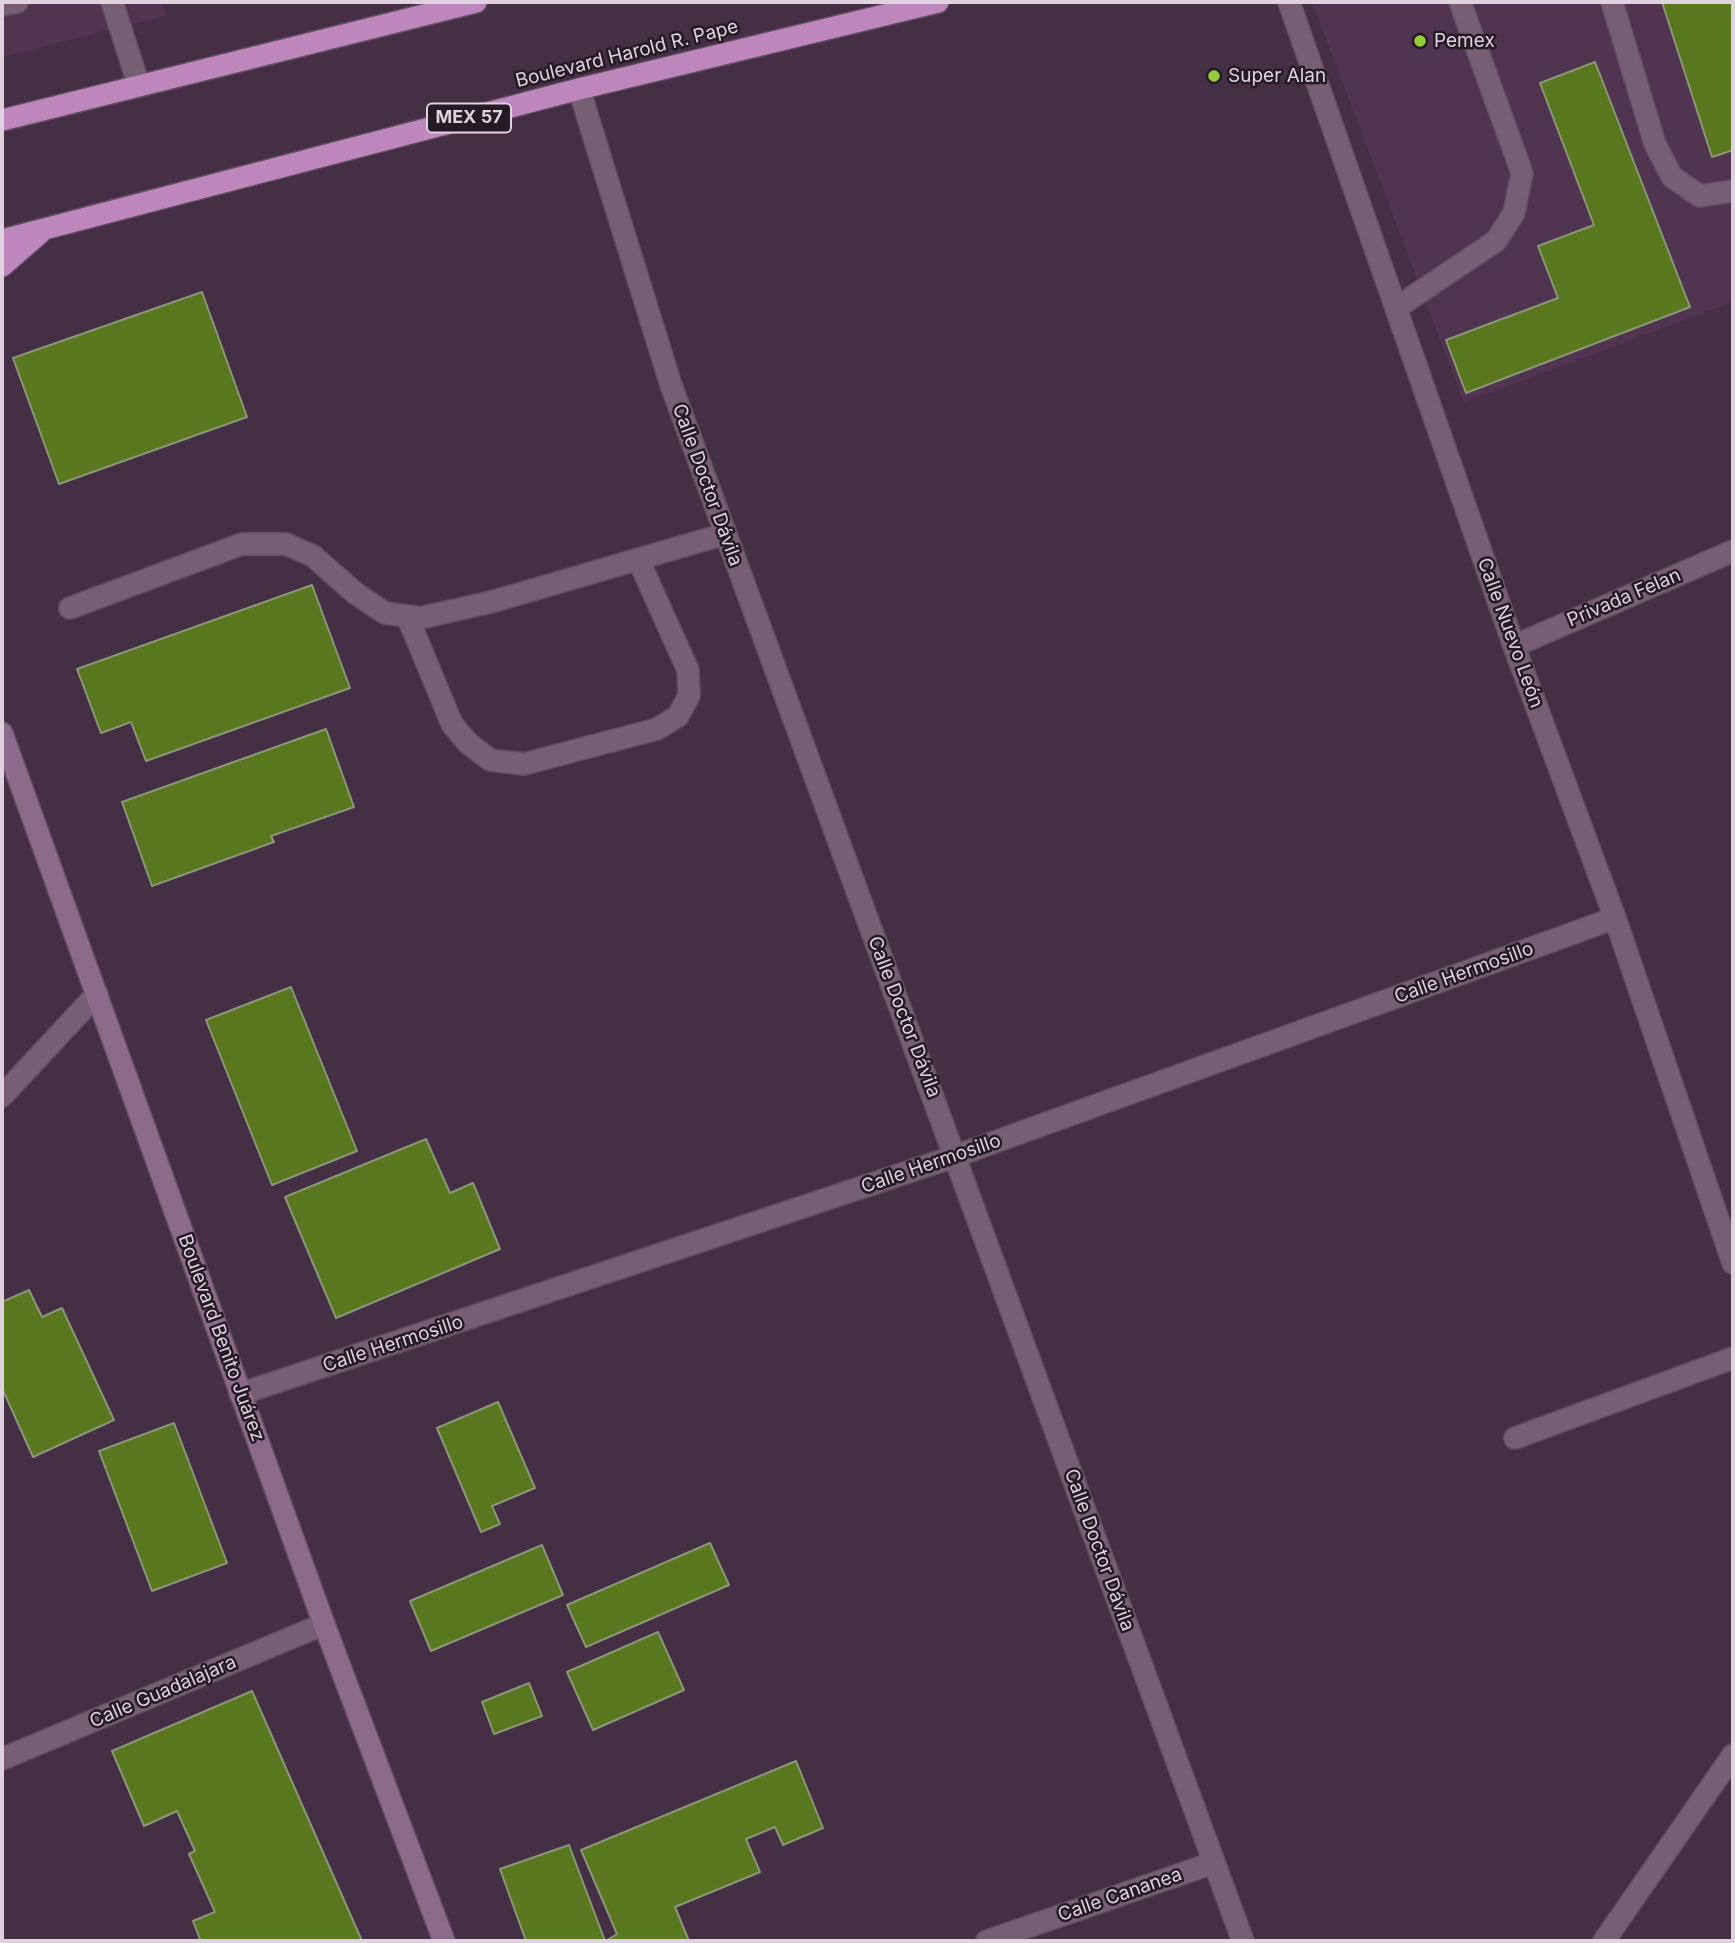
<!DOCTYPE html>
<html>
<head>
<meta charset="utf-8">
<style>
	body { margin:0 }
	#map { position:relative; width:1735px; height:1943px; overflow:hidden; background:#452f45; font-family:Inter,sans-serif }
	canvas { display:block }
	.frame { position:absolute; inset:0; border:4px solid #dfd1de; pointer-events:none }
</style>
</head>
<body>
<div id="map">
<canvas width="1735" height="1943"></canvas>
<div class="frame"></div>
</div>
<script>
const ctx = document.querySelector('canvas').getContext('2d');
ctx.lineJoin = 'round';
function fillPath(path, color) { ctx.fillStyle = color; ctx.fill(path, 'evenodd'); }
const shape = rows => new Path2D(rows.map(r => 'M' + r).join(''));
function stroke(path, color, width, dash) { ctx.strokeStyle = color; ctx.lineWidth = width; ctx.lineCap = dash ? 'butt' : 'round'; ctx.setLineDash(dash || []); ctx.stroke(path); }
function write(font, color, halo, rows, align = 'center') {
  ctx.font = font + ' Inter,sans-serif'; ctx.lineWidth = 5; ctx.setLineDash([]); ctx.textBaseline = 'middle'; ctx.strokeStyle = halo; ctx.fillStyle = color; for (const [text, x, y, turn = 0] of rows) {
    ctx.save(); ctx.translate(x, y); ctx.rotate((+turn || 0) * Math.PI / 180); ctx.textAlign = isNaN(turn) ? turn : align; if (halo) ctx.strokeText(text, 0, 0); ctx.fillText(text, 0, 0); ctx.restore();
  }
}
fillPath(shape([
	[2,2,162,2,167,15,2,57],
	[1312,2,1733,2,1733,302,1464,403]
]), '#513550');
const building = shape([
	[1662,2,1733,2,1733,150,1712,157,1662,2],
	[1595,62,1690,307,1466,393,1446,340,1558,298,1538,246,1594,225,1540,83,1595,62],
	[202,292,247,417,59,484,13,358,202,292],
	[312,585,350,688,146,761,131,722,101,733,77,669,312,585],
	[326,729,354,807,271,836,274,842,152,886,122,802,326,729],
	[291,987,357,1151,272,1185,206,1020,291,987],
	[426,1139,450,1193,473,1183,500,1249,336,1318,285,1197,426,1139],
	[29,1290,42,1317,62,1308,114,1420,33,1457,2,1388,2,1302,29,1290],
	[498,1402,535,1488,492,1506,500,1524,481,1532,437,1428,498,1402],
	[174,1423,227,1563,152,1591,99,1451,174,1423],
	[710,1543,729,1585,586,1647,567,1605,710,1543],
	[542,1545,563,1595,431,1651,410,1601,542,1545],
	[658,1632,684,1690,593,1730,567,1672,658,1632],
	[529,1683,542,1716,494,1734,482,1702,529,1683],
	[252,1691,362,1941,194,1941,200,1939,193,1921,215,1912,189,1854,195,1851,177,1811,144,1826,112,1751,252,1691],
	[796,1761,823,1828,783,1845,775,1827,746,1839,760,1872,675,1907,689,1941,606,1941,617,1934,581,1850,796,1761],
	[569,1845,605,1941,526,1941,500,1869,569,1845]
]);
fillPath(building, '#58771f');
stroke(building, '#899778', 2);
const lane = shape([
	[112,2,139,86],
	[1612,2,1655,144,1672,177,1700,196,1733,191],
	[2,5,17,2],
	[1396,308,1496,241,1514,213,1522,173,1460,2],
	[70,608,242,544,286,544,313,556,355,593,385,613,420,618,491,602,725,534],
	[408,618,452,724,468,743,490,760,524,764,657,729,678,716,689,696,688,670,638,559]
]);
const street = shape([
	[1289,2,1514,646,1615,918,1733,1263],
	[579,89,671,385,1243,1941],
	[1514,646,1733,551],
	[2,1096,97,994],
	[240,1394,956,1156,1615,918],
	[1515,1438,1733,1358],
	[2,1759,324,1624],
	[987,1941,1213,1863],
	[1604,1941,1733,1755]
]);
const secondary = shape([
	[2,733,324,1624,444,1941]
]);
const highway = shape([
	[2,120,476,2],
	[2,240,579,89,938,2],
	[2,266,40,233]
]);
stroke(lane, '#614e61', 24);
stroke(street, '#614e61', 24);
stroke(secondary, '#614e61', 24);
stroke(highway, '#614e61', 24);
stroke(lane, '#765e75', 21);
stroke(street, '#765e75', 21);
stroke(secondary, '#8b6a8a', 21);
stroke(highway, '#bd86bc', 21);
for (const [x, y, r, color] of [
	[1420,41,7,"#97cc38"],
	[1214,76,7,"#97cc38"]
]) { const dot = new Path2D(); dot.arc(x, y, r, 0, 2 * Math.PI); ctx.fillStyle = color; ctx.fill(dot); stroke(dot, '#251b25', 2.5); }
for (const [x, y, w] of [
	[469,118,84]
]) { const box = new Path2D(); box.roundRect(x - w / 2, y - 14.5, w, 29, 5); ctx.fillStyle = '#251b25'; ctx.fill(box); stroke(box, '#dfd1de', 2); }
write('bold 18px', '#dfd1de', null, [
	["MEX 57",469,118]
]);
write('19px', '#dfd1de', '#251b25', [
	["Pemex",1434,41],
	["Super Alan",1228,76]
], 'left');
write('19px', '#dfd1de', '#251b25', [
	["Boulevard Harold R. Pape",627,54,-14],
	["Calle Doctor Dávila",707,485,70],
	["Privada Felan",1624,598,-23],
	["Calle Nuevo León",1510,633,70],
	["Calle Hermosillo",1464,973,-20],
	["Calle Doctor Dávila",904,1017,69],
	["Calle Hermosillo",931,1164,-19],
	["Boulevard Benito Juárez",221,1338,70],
	["Calle Hermosillo",393,1344,-18],
	["Calle Doctor Dávila",1099,1550,70],
	["Calle Guadalajara",163,1692,-23],
	["Calle Cananea",1120,1895,-19]
]);
</script>
</body>
</html>
